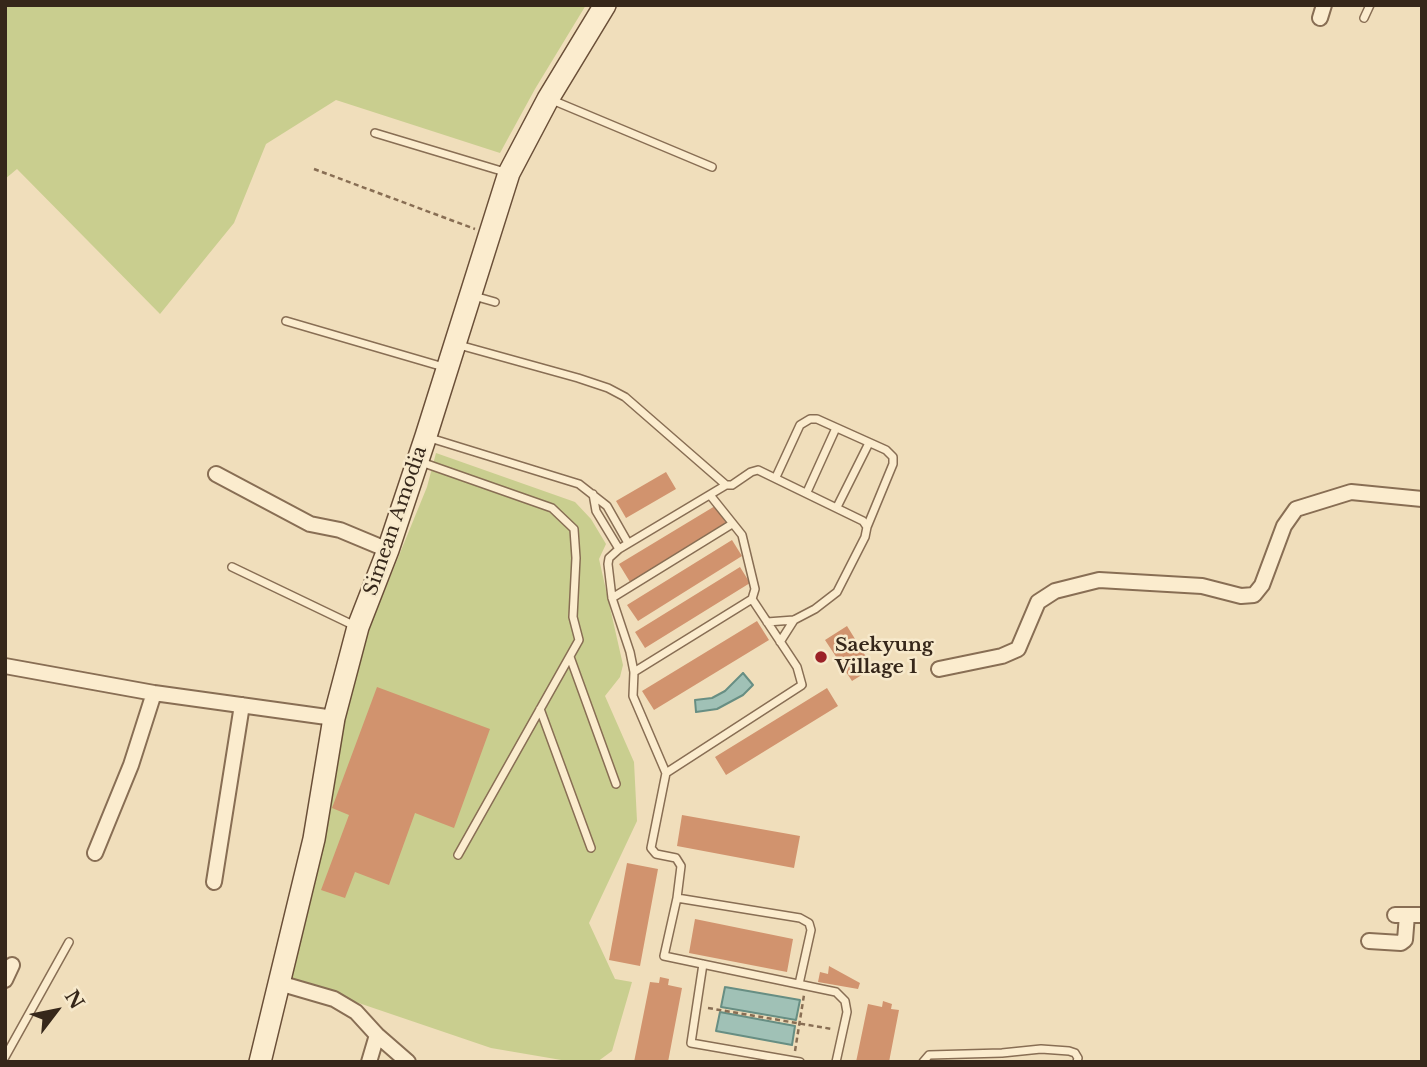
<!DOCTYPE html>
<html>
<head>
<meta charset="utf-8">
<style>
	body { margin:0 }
	#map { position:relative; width:1427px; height:1067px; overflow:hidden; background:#f0debb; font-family:"Libre Baskerville",serif }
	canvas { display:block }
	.frame { position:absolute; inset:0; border:7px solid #36271a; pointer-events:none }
	.north { position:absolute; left:21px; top:976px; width:70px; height:70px; -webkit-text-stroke:5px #f7e9cb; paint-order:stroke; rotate:58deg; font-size:19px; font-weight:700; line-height:28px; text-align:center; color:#36271a }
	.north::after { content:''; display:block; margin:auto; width:24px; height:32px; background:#36271a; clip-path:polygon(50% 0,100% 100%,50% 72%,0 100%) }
</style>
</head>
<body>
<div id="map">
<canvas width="1427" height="1067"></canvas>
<div class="frame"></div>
<div class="north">N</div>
</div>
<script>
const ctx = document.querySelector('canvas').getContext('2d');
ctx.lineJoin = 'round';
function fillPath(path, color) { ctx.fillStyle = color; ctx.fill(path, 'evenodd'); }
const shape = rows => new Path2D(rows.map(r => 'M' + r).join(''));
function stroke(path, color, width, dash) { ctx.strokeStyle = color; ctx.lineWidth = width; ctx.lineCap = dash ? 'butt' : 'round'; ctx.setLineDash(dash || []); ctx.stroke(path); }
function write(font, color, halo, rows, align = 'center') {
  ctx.font = font + ' "Libre Baskerville",serif'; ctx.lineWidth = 5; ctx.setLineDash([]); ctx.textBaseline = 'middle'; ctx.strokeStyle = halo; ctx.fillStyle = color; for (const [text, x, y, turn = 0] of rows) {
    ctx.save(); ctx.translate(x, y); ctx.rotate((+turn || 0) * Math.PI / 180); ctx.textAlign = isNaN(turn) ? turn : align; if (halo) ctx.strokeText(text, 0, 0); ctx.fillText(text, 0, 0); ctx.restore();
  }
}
fillPath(shape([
	[5,5,586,5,535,89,500,153,336,100,266,144,234,223,160,314,17,169,5,179],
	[436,453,575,502,591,519,606,544,599,559,623,665,620,677,605,696,634,762,637,821,589,923,615,979,632,982,612,1051,597,1062,573,1062,491,1048,291,980,357,658,427,487]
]), '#c9ce8f');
const water = shape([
	[743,673,753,685,743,695,717,709,696,712,695,700,712,698,725,691,743,673],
	[725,987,800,1000,796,1020,721,1007,725,987],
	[720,1012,795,1026,792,1045,716,1031,720,1012]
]);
fillPath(water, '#a0c1b6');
stroke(water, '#678e83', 2);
fillPath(shape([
	[666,472,676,489,626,518,616,501],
	[715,506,726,523,630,582,619,564],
	[732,540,742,556,638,621,627,605],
	[740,567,750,583,645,648,635,632],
	[757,621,769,640,654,710,642,691],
	[847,626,873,668,852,681,825,640],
	[377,687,490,729,454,828,415,813,389,885,355,872,345,898,321,890,349,815,332,808],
	[827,688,838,706,726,775,715,757],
	[682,815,800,836,794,868,677,846],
	[627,863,658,869,640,966,609,960],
	[695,919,793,939,787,972,689,953],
	[829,966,860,983,858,989,818,982,820,972,828,974],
	[660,977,669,979,668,985,682,988,668,1062,634,1062,650,982,659,983],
	[883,1001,892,1004,891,1009,899,1010,889,1062,856,1062,868,1004,882,1007]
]), '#d1936e');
const lane = shape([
	[1364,18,1370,5],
	[552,100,712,167],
	[375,133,508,173],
	[474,296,495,302],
	[286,321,447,368],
	[459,345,578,378,608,388,625,397,726,485,732,485,751,472,758,470,863,521,867,527,865,537,837,592,815,609,794,620,767,622],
	[430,438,579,484,607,506,628,543],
	[421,462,552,508,574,529,576,558,573,617,579,640,458,855],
	[776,477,800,425,810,419,817,419,886,450,893,457,893,464,867,527],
	[726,485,619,549,609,558,608,564,612,598,630,652,634,672,633,696,666,773,651,848,656,854,676,858,681,866,677,898,800,918,809,923,811,930,799,984],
	[807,492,836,428],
	[593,494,596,511,619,549],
	[837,507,869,443],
	[232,567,355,626],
	[612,598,732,524],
	[780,642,794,620],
	[570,657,616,784],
	[634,672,752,599,755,589,742,535,710,495],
	[540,709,591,848],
	[666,773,802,685,797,667,752,599],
	[677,898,664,956,836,992,845,1001,847,1012,836,1062],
	[703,964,691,1043,800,1062],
	[5,1057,69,942],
	[923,1062,929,1055,1002,1053,1041,1049,1069,1051,1075,1053,1078,1058,1077,1062]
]);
const street = shape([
	[1320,18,1324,5],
	[216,474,310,524,340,530,388,550],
	[5,666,154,693,334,718],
	[939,669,1002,656,1018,649,1038,602,1055,591,1099,580,1202,586,1241,596,1254,595,1262,585,1284,526,1296,509,1351,492,1422,499],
	[95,853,131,765,154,693],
	[214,882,242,705],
	[1395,915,1422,915],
	[1369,941,1401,943,1405,940,1407,915],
	[5,980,12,965],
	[279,983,334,999,356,1012,377,1035,408,1062],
	[369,1062,377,1035]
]);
const secondary = shape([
	[260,1062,314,839,334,718,358,627,388,550,426,436,509,173,548,99,605,5]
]);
stroke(lane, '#886e54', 10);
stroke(street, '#886e54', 18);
stroke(secondary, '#6a4f38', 24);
stroke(shape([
	[314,169,475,229],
	[708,1008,832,1029],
	[795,1051,804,995]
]), '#886e54', 2.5, [5, 3.5]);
stroke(lane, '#fbecce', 7);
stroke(street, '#fbecce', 14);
stroke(secondary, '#fbecce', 21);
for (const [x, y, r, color] of [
	[821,657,7,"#9b2126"]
]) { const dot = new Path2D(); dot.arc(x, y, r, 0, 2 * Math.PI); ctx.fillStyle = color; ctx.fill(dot); stroke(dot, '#f7e9cb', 2.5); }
write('19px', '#36271a', '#f7e9cb', [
	["Simean Amodia",396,521,-71]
]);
write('bold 19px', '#36271a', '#f7e9cb', [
	["Saekyung",835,646],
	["Village 1",835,668]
], 'left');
</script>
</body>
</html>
